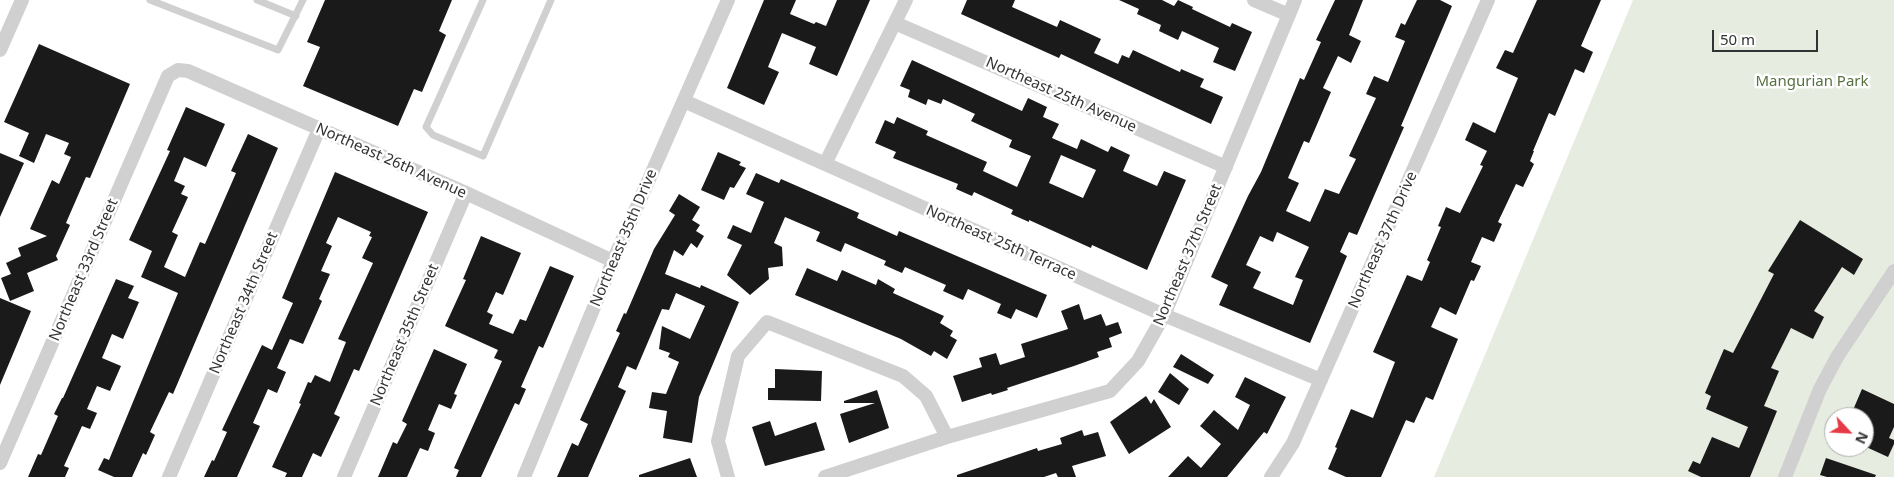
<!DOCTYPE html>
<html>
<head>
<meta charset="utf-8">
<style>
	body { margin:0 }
	#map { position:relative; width:1894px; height:477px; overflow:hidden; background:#fff; font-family:"Noto Sans",sans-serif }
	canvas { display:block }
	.north { position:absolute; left:1824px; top:407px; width:50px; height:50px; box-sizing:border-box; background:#fff; border:1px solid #adadad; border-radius:50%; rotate:115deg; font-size:14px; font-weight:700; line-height:20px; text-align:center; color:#333 }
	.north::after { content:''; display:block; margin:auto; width:18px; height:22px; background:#e63946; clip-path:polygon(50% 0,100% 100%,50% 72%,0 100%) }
	.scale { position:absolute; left:1712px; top:30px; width:106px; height:22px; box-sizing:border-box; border:2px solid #333; border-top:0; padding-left:6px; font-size:15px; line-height:18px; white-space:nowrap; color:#333; -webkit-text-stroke:4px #fff; paint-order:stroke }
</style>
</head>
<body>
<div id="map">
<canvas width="1894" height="477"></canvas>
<div class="north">N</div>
<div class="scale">50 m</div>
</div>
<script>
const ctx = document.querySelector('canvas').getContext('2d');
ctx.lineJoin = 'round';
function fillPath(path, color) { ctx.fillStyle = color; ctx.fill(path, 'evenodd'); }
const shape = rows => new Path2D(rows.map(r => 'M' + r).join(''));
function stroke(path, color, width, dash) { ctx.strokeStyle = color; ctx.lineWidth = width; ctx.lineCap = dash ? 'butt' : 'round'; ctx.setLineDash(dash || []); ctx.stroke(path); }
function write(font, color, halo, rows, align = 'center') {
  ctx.font = font + ' "Noto Sans",sans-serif'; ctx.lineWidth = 5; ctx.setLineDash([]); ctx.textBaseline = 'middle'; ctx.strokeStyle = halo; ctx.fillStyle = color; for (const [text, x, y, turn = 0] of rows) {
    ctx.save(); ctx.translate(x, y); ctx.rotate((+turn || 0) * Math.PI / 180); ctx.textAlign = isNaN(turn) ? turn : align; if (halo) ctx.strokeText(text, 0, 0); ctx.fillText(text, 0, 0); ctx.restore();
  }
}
fillPath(shape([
	[1633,0,1894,0,1894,477,1434,477],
	[1834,417,1864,417,1864,447,1834,447]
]), '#e6ecdf');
fillPath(shape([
	[325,0,452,0,439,31,446,35,422,92,414,89,398,126,303,86,320,47,307,42],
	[764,0,796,0,790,14,814,24,816,22,826,26,837,0,870,0,837,76,809,64,816,47,782,33,768,67,779,72,764,105,727,88],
	[967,0,1015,0,1012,7,1057,27,1060,20,1101,39,1094,53,1118,64,1122,55,1129,58,1133,50,1180,72,1181,69,1204,79,1200,87,1223,97,1211,124,1061,54,1059,58,961,14],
	[1119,0,1162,0,1174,6,1178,0,1193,7,1192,9,1230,27,1232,23,1252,32,1235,71,1213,62,1219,48,1182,31,1178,40,1159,31,1161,25,1137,14,1139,9],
	[1335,0,1363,0,1349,35,1361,41,1351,63,1338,56,1323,88,1331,92,1309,143,1304,141,1288,178,1299,183,1286,211,1310,222,1325,189,1339,194,1356,159,1349,156,1376,98,1366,94,1374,76,1388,82,1405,41,1395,37,1401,23,1405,25,1417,0,1440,0,1452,6,1401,126,1404,127,1357,235,1349,232,1340,252,1347,256,1310,343,1219,305,1228,285,1211,277,1248,196,1261,172,1300,78,1304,80,1321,42,1316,40],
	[1277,232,1309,247,1295,277,1303,280,1293,305,1253,288,1261,272,1246,265,1260,236,1273,242],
	[1537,0,1601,0,1581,46,1593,52,1584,73,1575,69,1555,116,1549,113,1533,151,1534,151,1530,161,1534,164,1523,187,1516,184,1498,222,1502,224,1494,242,1482,237,1471,262,1481,266,1474,281,1471,280,1456,315,1440,307,1431,327,1458,339,1433,400,1426,397,1414,423,1406,420,1381,477,1346,477,1328,469,1337,448,1335,447,1351,409,1373,418,1395,362,1373,352,1407,275,1422,281,1430,262,1427,260,1441,227,1438,226,1446,207,1460,213,1483,166,1480,165,1487,151,1465,140,1473,122,1495,133,1518,78,1496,68,1505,50,1513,53],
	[39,44,130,84,90,178,86,177,66,223,70,225,56,256,58,260,27,273,34,291,10,301,1,278,11,274,6,263,21,256,18,248,47,236,30,229,52,180,59,184,71,157,64,154,69,143,46,134,34,163,19,156,29,133,4,122],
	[912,60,1022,111,1028,98,1047,107,1043,117,1059,124,1052,138,1077,149,1081,139,1108,152,1111,146,1130,155,1123,171,1157,186,1164,171,1186,180,1147,270,1092,245,1091,248,1029,220,1029,222,1011,214,1013,210,974,192,972,196,956,189,958,184,893,158,896,152,875,143,885,120,894,124,897,117,928,131,926,135,987,162,983,171,1017,187,1031,156,1009,147,1012,140,971,121,975,114,943,99,941,104,928,99,926,105,908,97,910,90,900,86],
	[1061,155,1096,170,1083,198,1049,183],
	[186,107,225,124,206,167,184,157,174,181,185,186,181,194,188,197,172,232,178,235,164,267,185,277,200,242,205,244,236,173,231,171,248,134,278,148,173,394,169,392,150,432,155,435,146,455,143,453,132,477,114,477,98,470,104,458,109,460,178,293,141,277,152,251,129,240,170,151,167,150],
	[718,152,741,162,739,165,746,168,734,188,730,187,724,200,701,190],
	[0,153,24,163,0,217],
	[335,172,428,212,359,371,354,369,334,414,340,417,321,457,313,453,302,477,285,477,287,473,272,467,301,404,299,403,308,382,311,383,315,375,330,382,346,342,338,339,373,263,362,258,372,237,369,236,371,232,338,217,326,243,332,246,321,271,330,274,319,299,322,301,303,344,290,339,277,368,286,372,277,393,268,389,253,423,260,426,237,477,204,477,212,460,214,461,227,432,222,430,262,345,272,350,293,303,282,298],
	[756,173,779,183,781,179,859,213,857,218,897,236,899,231,1047,295,1037,318,1016,309,1011,319,997,313,1001,304,968,289,963,300,943,291,946,285,905,267,902,273,884,265,886,261,845,243,841,252,816,241,820,232,785,217,774,243,782,247,783,266,768,268,769,279,750,295,727,275,742,245,727,238,733,225,751,233,764,202,746,194],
	[679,194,700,207,692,220,700,225,696,231,704,236,697,248,691,243,683,256,674,250,665,274,700,288,701,285,739,302,699,397,692,443,663,438,667,411,649,408,652,392,666,394,679,362,668,357,670,353,659,349,662,326,690,339,705,306,676,293,669,310,662,309,636,370,627,366,618,387,626,391,588,477,557,477,572,443,578,446,588,424,580,420,620,333,616,331,624,313,626,314,654,249,675,215,669,211],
	[1800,220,1863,259,1854,275,1842,267,1814,311,1824,317,1813,339,1791,328,1771,368,1779,371,1764,406,1777,411,1750,477,1701,477,1688,471,1693,461,1700,464,1712,437,1739,448,1748,427,1706,409,1711,396,1705,393,1724,349,1733,353,1774,274,1768,271],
	[481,236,521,253,503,295,496,292,487,312,493,315,489,324,513,334,520,319,526,321,550,266,574,276,543,348,539,346,521,387,526,389,519,405,515,403,481,477,456,477,459,470,454,468,502,361,494,358,498,350,445,326,466,280,463,279],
	[807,268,837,281,842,270,876,285,878,279,895,289,893,293,944,316,940,323,953,331,950,336,957,340,947,359,934,351,931,356,901,339,795,295],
	[116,279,134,286,128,298,139,302,123,339,112,334,102,358,121,366,110,391,97,386,87,409,97,413,90,429,82,426,64,466,69,468,65,477,28,477,38,454,41,455,58,416,54,414,62,398,63,398],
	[0,298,31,311,0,385],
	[1079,304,1084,320,1101,314,1106,326,1118,322,1122,333,1109,338,1112,347,1097,352,1099,357,1074,366,1007,388,1008,390,992,395,991,393,962,402,953,376,982,367,979,358,996,353,1000,365,1025,357,1021,344,1068,329,1061,311],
	[434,349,467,364,454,394,457,395,451,409,439,404,428,430,435,433,428,451,420,448,407,477,378,477,393,442,397,444,407,424,402,421],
	[1181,354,1214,375,1208,384,1173,367],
	[775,369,822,371,821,401,768,400,768,388,775,388],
	[1170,373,1189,389,1179,405,1158,392],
	[1245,377,1286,397,1267,434,1264,432,1227,477,1168,477,1188,456,1201,468,1221,444,1200,426,1214,410,1238,430,1250,405,1235,397],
	[1862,389,1894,404,1894,427,1889,438,1894,440,1894,444,1888,457,1864,446,1864,417,1850,417],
	[877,390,889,428,849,443,840,414,875,403,844,403,844,401],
	[1146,396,1151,404,1154,399,1171,427,1129,454,1110,422],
	[770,421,775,436,816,422,825,450,765,466,752,427],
	[1082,430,1084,436,1098,432,1106,456,1072,466,1076,477,1058,477,1056,473,1044,477,957,477,957,475,1037,448,1038,451,1062,444,1060,438],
	[690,458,697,477,639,477,639,475],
	[1826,458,1876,475,1875,477,1827,477,1820,475]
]), '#1a1a1a');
stroke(shape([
	[150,0,278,50,303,0],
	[257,0,296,16],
	[483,0,426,127,433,135,483,156,551,0]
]), '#d0d0d0', 7);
stroke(shape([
	[1254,0,1289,15],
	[895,23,1226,167],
	[0,50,22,0],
	[684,101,1164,315,1321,380],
	[825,164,906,0],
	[0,463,168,76,178,70,188,71,466,193,613,261],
	[169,477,319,129],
	[344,477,466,193],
	[524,477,613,261,728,0],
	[728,477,718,441,738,356,767,322,903,376,926,396,947,437],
	[825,477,947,437,1110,391,1138,361,1164,315,1295,0],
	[1271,477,1293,443,1488,0],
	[1785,477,1820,389,1837,357,1894,271]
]), '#d0d0d0', 14);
write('15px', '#56703f', '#fff', [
	["Mangurian Park",1812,82]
]);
write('15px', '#333', '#fff', [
	["Northeast 25th Avenue",1061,95,24],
	["Northeast 26th Avenue",391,161,24],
	["Northeast 35th Drive",624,238,-67],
	["Northeast 37th Drive",1383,240,-66],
	["Northeast 25th Terrace",1001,243,24],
	["Northeast 37th Street",1188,255,-67],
	["Northeast 33rd Street",84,270,-67],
	["Northeast 34th Street",244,303,-67],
	["Northeast 35th Street",405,335,-67]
]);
</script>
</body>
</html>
